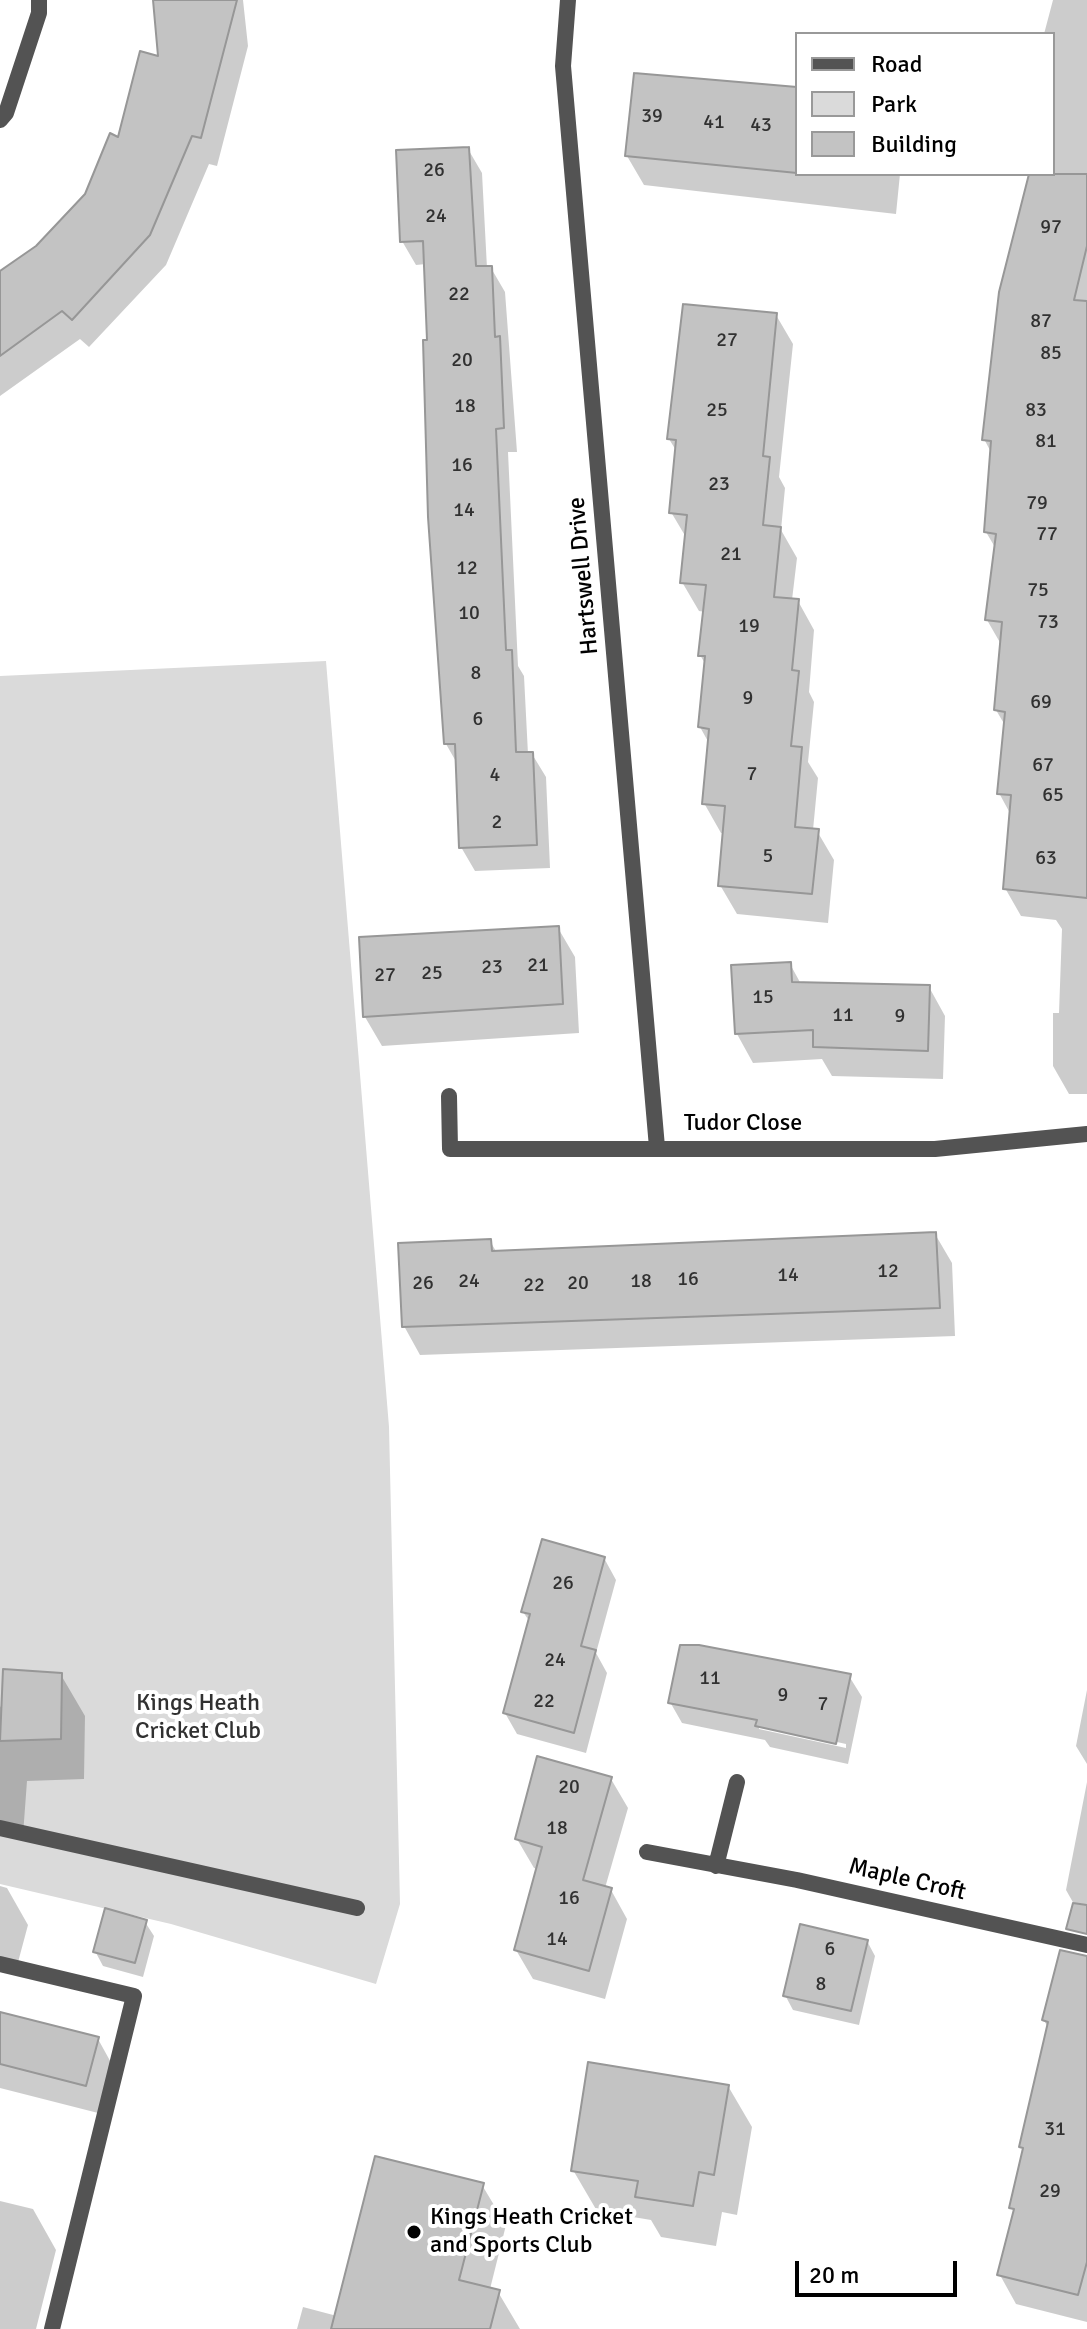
<!DOCTYPE html>
<html>
<head>
<meta charset="utf-8">
<style>
	body { margin:0 }
	#map { position:relative; width:1087px; height:2329px; overflow:hidden; background:#fff; font-family:Signika,sans-serif }
	canvas { display:block }
	.legend { position:absolute; left:795px; top:32px; width:260px; height:144px; box-sizing:border-box; background:#fff; border:2px solid #999; margin:0; padding:10px 14px; list-style:none; font-size:24px; color:#000 }
	.legend li { display:flex; align-items:center; gap:16px; height:40px }
	.legend b { width:40px; border:2px solid #999 }
	.scale { position:absolute; left:795px; top:2261px; width:162px; height:36px; box-sizing:border-box; border:4px solid #000; border-top:0; padding-left:10px; font-size:24px; line-height:28px; white-space:nowrap; color:#000; -webkit-text-stroke:6px #fff; paint-order:stroke }
</style>
</head>
<body>
<div id="map">
<canvas width="1087" height="2329"></canvas>
<ul class="legend">
<li><b style="height:10px;background:#535353"></b>Road</li>
<li><b style="height:22px;background:#dadada"></b>Park</li>
<li><b style="height:22px;background:#c3c3c3"></b>Building</li>
</ul>
<div class="scale">20 m</div>
</div>
<script>
const ctx = document.querySelector('canvas').getContext('2d');
ctx.lineJoin = 'round';
function fillPath(path, color) { ctx.fillStyle = color; ctx.fill(path, 'evenodd'); }
const shape = rows => new Path2D(rows.map(r => 'M' + r).join(''));
function stroke(path, color, width, dash) { ctx.strokeStyle = color; ctx.lineWidth = width; ctx.lineCap = dash ? 'butt' : 'round'; ctx.setLineDash(dash || []); ctx.stroke(path); }
function write(font, color, halo, rows, align = 'center') {
  ctx.font = font + ' Signika,sans-serif'; ctx.lineWidth = 8; ctx.setLineDash([]); ctx.textBaseline = 'middle'; ctx.strokeStyle = halo; ctx.fillStyle = color; for (const [text, x, y, turn = 0] of rows) {
    ctx.save(); ctx.translate(x, y); ctx.rotate((+turn || 0) * Math.PI / 180); ctx.textAlign = isNaN(turn) ? turn : align; if (halo) ctx.strokeText(text, 0, 0); ctx.fillText(text, 0, 0); ctx.restore();
  }
}
fillPath(shape([
	[326,661,389,1427,400,1904,376,1984,171,1924,0,1884,0,676]
]), '#dadada');
fillPath(shape([
	[155,0,243,0,248,46,217,166,209,164,166,265,89,347,80,339,0,396,0,274,37,248,87,195,119,139,160,58],
	[1053,0,1087,0,1087,1094,1069,1094,1053,1066,1053,1013,1059,1013,1062,929,1056,920,1021,916,1005,888,1011,815,999,793,1006,727,996,710,1002,646,987,620,996,549,986,532,992,454,984,439,1030,174,1053,174,1053,34,1044,34],
	[797,97,797,174,900,174,896,214,644,185,627,156],
	[468,149,482,173,487,268,491,268,505,292,517,452,508,452,518,666,524,676,528,754,532,754,546,777,550,868,475,871,461,847,458,765,446,744,426,264,416,265,402,241],
	[776,315,793,344,779,477,785,488,781,530,797,558,792,600,798,601,814,630,809,692,814,702,808,762,818,778,813,830,817,831,834,860,828,923,737,914,720,885,725,833,721,833,704,803,710,745,700,727,706,665,700,655,705,612,699,611,682,582,687,539,671,512,677,452,669,439],
	[558,928,575,957,579,1033,382,1046,365,1017],
	[790,964,801,984,929,987,945,1016,943,1079,832,1076,822,1059,753,1063,737,1034],
	[935,1234,952,1263,955,1336,420,1355,404,1326,490,1241,497,1253],
	[604,1558,616,1580,596,1653,607,1673,586,1753,517,1734,505,1713,530,1622,523,1612],
	[61,1675,85,1716,84,1779,27,1781,23,1835,0,1835,0,1707],
	[849,1676,862,1697,848,1764,770,1747,765,1740,682,1723,670,1702],
	[759,1725,846,1744,846,1748,759,1729],
	[1087,1690,1087,1764,1076,1746],
	[611,1779,628,1808,605,1888,611,1890,627,1919,605,1999,533,1979,516,1950,538,1869,534,1868,517,1839],
	[1087,1782,1087,1920,1083,1920,1066,1890],
	[0,1886,7,1888,28,1925,17,1966,0,1961],
	[145,1922,154,1936,143,1977,103,1966,95,1951],
	[867,1941,875,1956,859,2025,793,2010,785,1995],
	[1087,1985,1087,2322,1016,2304,1000,2275,1015,2214,1011,2207,1024,2151,1021,2146,1048,2028,1044,2020],
	[0,2014,98,2039,114,2068,102,2114,0,2088],
	[728,2086,752,2127,737,2215,722,2212,716,2246,661,2237,651,2220,597,2211,573,2170],
	[482,2185,506,2225,490,2289,498,2292,520,2329,297,2329,303,2307,337,2316],
	[0,2201,33,2209,56,2250,36,2329,0,2329]
]), '#0003');
const building = shape([
	[153,0,237,0,201,138,192,136,150,235,72,320,62,311,0,356,0,271,36,246,85,194,110,133,118,137,140,51,158,56,153,0],
	[634,73,797,87,797,173,625,156,634,73],
	[469,147,476,266,492,266,495,337,500,336,504,428,496,429,506,650,512,650,516,752,533,752,537,845,459,848,455,744,444,744,428,517,423,340,427,340,423,241,400,242,396,150,469,147],
	[1029,174,1087,174,1087,246,1074,300,1087,301,1087,898,1003,889,1011,795,997,794,1005,712,994,710,1002,622,985,620,996,534,984,532,991,441,982,440,999,292,1029,174],
	[683,304,777,313,763,456,770,457,763,525,781,527,774,597,799,599,792,670,799,671,791,746,802,747,795,827,819,829,812,894,718,886,725,806,702,804,709,729,698,727,705,656,698,656,706,585,680,583,687,515,669,513,676,440,667,439,683,304],
	[559,926,563,1004,363,1017,359,937,559,926],
	[791,962,792,982,930,985,928,1051,813,1047,813,1030,735,1034,731,965,791,962],
	[936,1232,940,1308,402,1327,398,1243,491,1239,492,1251,936,1232],
	[542,1539,605,1557,581,1646,596,1650,574,1733,503,1713,530,1614,521,1612,542,1539],
	[680,1645,699,1645,851,1674,836,1744,755,1726,757,1720,668,1703,680,1645],
	[3,1669,62,1673,61,1739,0,1741,3,1669],
	[537,1756,612,1777,583,1880,612,1888,589,1971,514,1950,542,1847,515,1839,537,1756],
	[1073,1903,1087,1905,1087,1934,1066,1929,1073,1903],
	[105,1908,147,1920,135,1963,93,1952,105,1908],
	[800,1924,868,1940,851,2011,783,1996,800,1924],
	[1060,1950,1087,1956,1087,2262,1078,2295,997,2275,1014,2209,1009,2208,1023,2148,1019,2147,1048,2022,1042,2020,1060,1950],
	[0,2012,99,2037,86,2086,0,2064,0,2012],
	[588,2062,729,2085,714,2175,699,2172,693,2206,635,2197,638,2181,571,2171,588,2062],
	[375,2156,484,2183,459,2280,500,2290,490,2329,331,2329,375,2156]
]);
fillPath(building, '#c3c3c3');
stroke(building, '#979797', 2);
stroke(shape([
	[0,1828,357,1908],
	[0,1964,134,1996,52,2329]
]), '#535353', 16);
stroke(shape([
	[568,0,563,66,657,1147],
	[0,120,6,113,39,13,39,0],
	[449,1096,450,1149,935,1149,1087,1134],
	[647,1852,797,1880,1087,1945],
	[716,1866,737,1782]
]), '#535353', 16);
for (const [x, y, r, color] of [
	[414,2232,8,"#000"]
]) { const dot = new Path2D(); dot.arc(x, y, r, 0, 2 * Math.PI); ctx.fillStyle = color; ctx.fill(dot); stroke(dot, '#fff', 3); }
write('20px', '#313131', null, [
	["39",652,117],
	["41",714,123],
	["43",761,126],
	["26",434,171],
	["24",436,217],
	["97",1051,228],
	["22",459,295],
	["87",1041,322],
	["27",727,341],
	["85",1051,354],
	["20",462,361],
	["18",465,407],
	["25",717,411],
	["83",1036,411],
	["81",1046,442],
	["16",462,466],
	["23",719,485],
	["79",1037,504],
	["14",464,511],
	["77",1047,535],
	["21",731,555],
	["12",467,569],
	["75",1038,591],
	["10",469,614],
	["73",1048,623],
	["19",749,627],
	["8",476,674],
	["9",748,699],
	["69",1041,703],
	["6",478,720],
	["67",1043,766],
	["7",752,775],
	["4",495,776],
	["65",1053,796],
	["2",497,823],
	["5",768,857],
	["63",1046,859],
	["21",538,966],
	["23",492,968],
	["25",432,974],
	["27",385,976],
	["15",763,998],
	["11",843,1016],
	["9",900,1017],
	["12",888,1272],
	["14",788,1276],
	["16",688,1280],
	["24",469,1282],
	["18",641,1282],
	["26",423,1284],
	["20",578,1284],
	["22",534,1286],
	["26",563,1584],
	["24",555,1661],
	["11",710,1679],
	["9",783,1696],
	["22",544,1702],
	["7",823,1705],
	["20",569,1788],
	["18",557,1829],
	["16",569,1899],
	["14",557,1940],
	["6",830,1950],
	["8",821,1985],
	["31",1055,2130],
	["29",1050,2192]
]);
write('24px', '#000', '#fff', [
	["Hartswell Drive",584,576,-95],
	["Tudor Close",743,1124],
	["Maple Croft",907,1880,13]
]);
write('24px', '#313131', '#fff', [
	["Kings Heath",198,1704],
	["Cricket Club",198,1732]
]);
write('24px', '#000', '#fff', [
	["Kings Heath Cricket",430,2218],
	["and Sports Club",430,2246]
], 'left');
</script>
</body>
</html>
